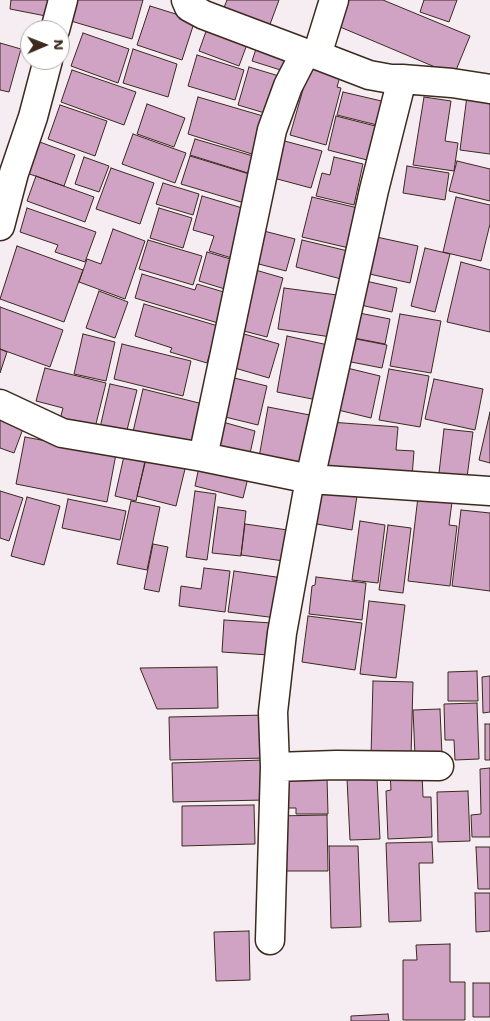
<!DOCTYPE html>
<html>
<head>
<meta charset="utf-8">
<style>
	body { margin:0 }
	#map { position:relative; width:490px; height:1021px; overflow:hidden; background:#f6edf3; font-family:"Shantell Sans",sans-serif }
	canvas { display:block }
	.north { position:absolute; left:20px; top:20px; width:50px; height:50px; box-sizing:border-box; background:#fff; border:1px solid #b1aaa5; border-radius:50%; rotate:89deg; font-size:14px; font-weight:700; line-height:20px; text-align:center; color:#3b2a1e }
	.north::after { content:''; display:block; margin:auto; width:18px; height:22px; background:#3b2a1e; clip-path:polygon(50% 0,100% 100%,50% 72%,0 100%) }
</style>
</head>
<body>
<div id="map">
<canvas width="490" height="1021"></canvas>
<div class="north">N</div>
</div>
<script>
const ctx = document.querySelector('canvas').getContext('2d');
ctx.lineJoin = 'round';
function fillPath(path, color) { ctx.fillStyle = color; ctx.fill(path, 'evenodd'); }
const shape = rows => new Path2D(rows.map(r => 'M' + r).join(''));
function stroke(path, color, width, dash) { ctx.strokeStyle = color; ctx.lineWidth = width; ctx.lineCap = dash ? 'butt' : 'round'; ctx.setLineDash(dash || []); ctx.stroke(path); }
const building = shape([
	[11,0,54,0,51,17,10,9,11,0],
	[69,0,143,0,132,39,64,19,69,0],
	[227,0,279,0,269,27,223,10,227,0],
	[343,0,383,0,470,36,454,75,333,24,343,0],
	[424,0,457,0,449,22,420,12,424,0],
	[150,6,195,20,182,60,137,45,150,6],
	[209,23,249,39,239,66,199,51,209,23],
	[83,33,129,49,118,83,71,66,83,33],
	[0,43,21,49,9,92,0,90,0,43],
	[258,43,296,55,290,73,252,61,258,43],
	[133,49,177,64,168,97,123,83,133,49],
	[197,55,244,70,235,100,188,86,197,55],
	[310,65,341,73,337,87,341,88,326,145,290,135,310,65],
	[249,67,279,76,268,114,238,105,249,67],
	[72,70,136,92,124,125,61,102,72,70],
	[343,92,390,103,385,127,337,115,343,92],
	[467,96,490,99,490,154,460,150,467,96],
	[198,97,263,116,252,154,188,134,198,97],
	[424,97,451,101,445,141,458,143,454,171,413,165,424,97],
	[147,104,185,118,174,147,137,134,147,104],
	[60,105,107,121,95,156,48,139,60,105],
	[336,116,383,128,375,162,328,150,336,116],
	[133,134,186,153,175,183,122,164,133,134],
	[29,138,75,155,64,186,18,170,29,138],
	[195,139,253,156,248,173,190,155,195,139],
	[277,139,322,151,311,188,266,176,277,139],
	[190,156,259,177,251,205,181,184,190,156],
	[84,157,109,166,99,192,75,184,84,157],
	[334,157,363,164,354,205,316,196,322,173,330,175,334,157],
	[457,161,490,169,490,201,449,191,457,161],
	[407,166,449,173,445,200,403,193,407,166],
	[111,168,154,183,140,224,96,209,111,168],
	[36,176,94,197,85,222,27,201,36,176],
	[163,183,199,194,193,215,156,204,163,183],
	[202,196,249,210,235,259,209,251,214,236,193,230,202,196],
	[312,197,358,208,349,248,302,237,312,197],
	[456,197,490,205,490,224,481,261,443,252,456,197],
	[27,208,96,232,85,262,55,252,58,245,20,232,27,208],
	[159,208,192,218,183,248,150,238,159,208],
	[113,229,145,241,125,299,79,282,87,259,101,264,113,229],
	[260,230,295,239,286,271,251,262,260,230],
	[372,236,418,246,410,283,365,273,372,236],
	[148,240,202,256,193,285,139,269,148,240],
	[302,240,348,251,341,279,296,267,302,240],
	[17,246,83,270,64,322,0,299,17,246],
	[425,248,450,254,435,312,411,306,425,248],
	[207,252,237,261,228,290,199,281,207,252],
	[461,262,490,270,490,332,447,322,461,262],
	[252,269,283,278,267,337,236,329,252,269],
	[142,274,195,290,197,284,227,293,218,323,135,298,142,274],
	[361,280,397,288,392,312,356,304,361,280],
	[284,288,337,295,331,337,278,329,284,288],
	[99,291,128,302,115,338,86,328,99,291],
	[144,304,218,326,207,363,170,352,172,348,135,336,144,304],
	[0,307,63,330,50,367,0,349,0,307],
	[359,313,390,319,385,344,354,338,359,313],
	[400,314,441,321,431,373,390,366,400,314],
	[237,332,279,344,269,378,228,366,237,332],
	[83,334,115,342,106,381,74,374,83,334],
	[287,336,328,345,317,400,277,392,287,336],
	[351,338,387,345,382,368,346,361,351,338],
	[122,344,191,361,183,396,114,379,122,344],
	[0,349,7,352,0,373,0,349],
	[343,367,380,376,371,418,334,409,343,367],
	[45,368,106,383,94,432,59,423,63,408,36,401,45,368],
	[389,369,429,376,420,427,379,420,389,369],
	[226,376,267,386,258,425,217,415,226,376],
	[434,379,483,389,475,430,425,419,434,379],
	[110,384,137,390,125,438,99,432,110,384],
	[143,389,207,405,195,451,132,436,143,389],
	[268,407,315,416,305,472,258,463,268,407],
	[490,412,490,463,479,460,490,412],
	[0,418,24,426,14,453,0,448,0,418],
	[219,421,255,431,249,458,212,450,219,421],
	[330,422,398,427,396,450,414,451,412,477,327,471,330,422],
	[444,429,473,432,466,485,438,482,444,429],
	[25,437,116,454,107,502,16,484,25,437],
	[147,455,186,465,176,506,137,496,147,455],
	[124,456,145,461,136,501,115,496,124,456],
	[200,462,249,474,243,498,195,486,200,462],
	[317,483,358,489,352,530,311,523,317,483],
	[0,491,23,498,9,541,0,538,0,491],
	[195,491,216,494,207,560,186,557,195,491],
	[27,497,60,506,44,565,11,556,27,497],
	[418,497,452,502,449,525,457,526,450,586,408,581,418,497],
	[68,499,126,511,120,540,62,528,68,499],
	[131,501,160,507,147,570,117,564,131,501],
	[218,507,246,511,241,556,212,553,218,507],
	[461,510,490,513,490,591,452,586,461,510],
	[360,521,385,525,378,583,352,580,360,521],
	[245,524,295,531,291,562,241,555,245,524],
	[388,525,411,528,403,593,379,590,388,525],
	[153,544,168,547,159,592,144,589,153,544],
	[204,568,230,571,225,612,179,606,181,586,201,589,204,568],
	[234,571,283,578,277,618,228,612,234,571],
	[316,577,366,583,362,620,309,614,312,586,315,585,316,577],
	[369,601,405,605,396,678,360,674,369,601],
	[308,616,362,623,355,670,302,662,308,616],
	[224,620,272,623,269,655,222,652,224,620],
	[217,667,218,708,157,709,140,668,217,667],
	[477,671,478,701,448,701,448,672,477,671],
	[490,676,490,712,483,713,482,677,490,676],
	[373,681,413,682,411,757,371,756,373,681],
	[477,703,479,759,455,760,454,740,445,740,444,704,477,703],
	[440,709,442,755,415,756,413,710,440,709],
	[267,715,268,758,170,760,169,717,267,715],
	[485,724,490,724,490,760,485,760,485,724],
	[263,760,265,800,173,802,172,763,263,760],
	[490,768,490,837,472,837,471,815,481,814,480,769,490,768],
	[422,772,423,797,431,797,432,837,388,839,386,791,391,790,390,773,422,772],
	[280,778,327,778,328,814,296,814,296,808,280,808,280,778],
	[377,778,380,839,350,840,347,779,377,778],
	[468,791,470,841,438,842,437,792,468,791],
	[254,805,255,844,182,846,182,806,254,805],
	[327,815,328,871,277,871,276,816,327,815],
	[432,842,433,863,419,863,421,921,389,922,386,843,432,842],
	[329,846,358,846,361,927,331,928,329,846],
	[476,847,490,847,490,889,478,889,476,847],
	[475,893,490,893,490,931,476,932,475,893],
	[249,931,250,980,216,981,214,932,249,931],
	[450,944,450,982,465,982,465,1020,403,1020,403,960,417,960,416,945,450,944],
	[473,983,490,983,490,1017,473,1017,473,983],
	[388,1014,389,1021,351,1021,351,1016,388,1014]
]);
fillPath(building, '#d0a3c5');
stroke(building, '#3b2a1e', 1);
const minor = shape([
	[186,0,189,7,204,15,305,53,317,55,369,75,391,79,402,79,374,190,310,479,282,633,273,712,275,767,336,765,439,766],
	[55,30,63,0],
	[317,55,334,0],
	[402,79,452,83,490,89],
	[0,226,14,173,33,117,48,60],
	[0,404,62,433,203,457,310,479,490,491],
	[203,457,272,130,288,86,305,53],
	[270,940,275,767]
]);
stroke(minor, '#3b2a1e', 31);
stroke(minor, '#fff', 28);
</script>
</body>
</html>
